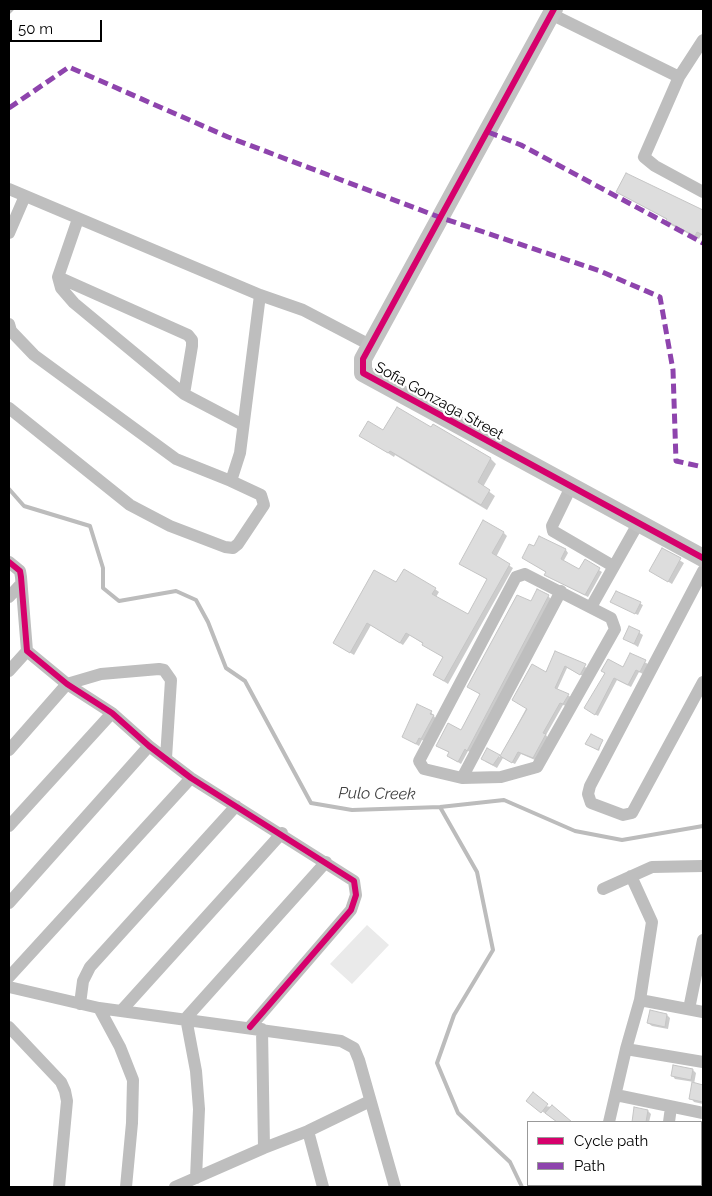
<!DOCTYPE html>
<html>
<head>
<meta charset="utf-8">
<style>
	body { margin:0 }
	#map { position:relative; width:712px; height:1196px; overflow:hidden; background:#fff; font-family:Raleway,sans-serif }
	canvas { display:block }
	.frame { position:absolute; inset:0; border:10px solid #000; pointer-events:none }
	.legend { position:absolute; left:527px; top:1121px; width:175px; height:65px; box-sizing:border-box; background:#fff; border:1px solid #999; margin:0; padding:6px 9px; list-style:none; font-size:15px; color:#000 }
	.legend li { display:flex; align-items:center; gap:10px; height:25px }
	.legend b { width:25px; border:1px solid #999 }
	.scale { position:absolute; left:10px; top:20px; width:92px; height:22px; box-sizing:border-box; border:2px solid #000; border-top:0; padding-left:6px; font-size:15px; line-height:18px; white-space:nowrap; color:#000; -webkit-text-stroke:4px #fff; paint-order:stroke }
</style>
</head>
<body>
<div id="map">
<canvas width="712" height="1196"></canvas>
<div class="frame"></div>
<ul class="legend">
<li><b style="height:6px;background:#d6006c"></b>Cycle path</li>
<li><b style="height:6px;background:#8e44ad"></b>Path</li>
</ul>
<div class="scale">50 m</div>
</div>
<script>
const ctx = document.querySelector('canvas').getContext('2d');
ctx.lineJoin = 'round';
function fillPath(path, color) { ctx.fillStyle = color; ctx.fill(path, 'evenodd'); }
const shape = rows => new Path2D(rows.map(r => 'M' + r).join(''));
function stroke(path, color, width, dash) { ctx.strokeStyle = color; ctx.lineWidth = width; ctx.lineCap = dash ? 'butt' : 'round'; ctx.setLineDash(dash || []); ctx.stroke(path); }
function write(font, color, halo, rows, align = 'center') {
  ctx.font = font + ' Raleway,sans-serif'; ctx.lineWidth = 4.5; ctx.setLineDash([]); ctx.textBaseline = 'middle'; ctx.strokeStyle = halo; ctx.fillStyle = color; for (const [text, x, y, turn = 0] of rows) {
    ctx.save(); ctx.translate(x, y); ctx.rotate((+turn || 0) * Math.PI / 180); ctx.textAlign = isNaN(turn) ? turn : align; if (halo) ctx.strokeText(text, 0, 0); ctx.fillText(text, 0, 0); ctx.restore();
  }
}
fillPath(shape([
	[367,925,389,945,352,984,330,964]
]), '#eaeaea');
fillPath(shape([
	[618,192,686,202,703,212,703,236,701,235,699,239,671,225,668,220],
	[433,426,491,459,496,464,483,487,495,496,487,510,395,455,394,457,360,435,432,429],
	[504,533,507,536,496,557,513,568,448,684,434,675,444,658,410,635,403,645,371,625,354,655,334,643,396,584,435,589,439,592,436,597,468,615,488,580,461,564],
	[566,550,568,553,563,562,580,570,585,561,602,572,588,597,549,577,547,573,524,558],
	[663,550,684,563,672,584,651,571],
	[616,592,643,605,638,615,612,602],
	[548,596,551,599,470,752,468,751,461,764,451,758,449,756,450,753,437,746,462,732,481,695,469,687,532,603],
	[630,627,643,635,638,647,624,638],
	[556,653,587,668,583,676,567,668,557,690,571,697,566,706,563,705,546,735,548,738,535,760,521,754,515,764,503,758,497,768,486,762,483,758,500,757],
	[631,655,648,664,643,674,639,672,631,687,617,680,598,716,588,710,605,673,602,671,624,668],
	[431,712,436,719,424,741,422,740,419,746,403,737],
	[602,741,599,751,588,745],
	[667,1015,670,1018,668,1029,652,1026,648,1023],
	[693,1070,696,1073,694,1084,703,1086,703,1104,694,1102,691,1098,694,1082,675,1079,672,1075],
	[531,1104,552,1107,570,1122,558,1122],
	[636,1109,648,1111,651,1114,649,1122,633,1122],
	[701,1156,703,1156,703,1187,690,1187,690,1185,701,1185]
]), '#0003');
stroke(shape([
	[9,12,12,9],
	[9,489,24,506,90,526,103,568,103,588,119,601,176,591,196,600,208,622,226,668,245,681,311,803,352,810,440,807,504,800,575,831,622,840,703,826],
	[440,807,477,872,493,950,454,1015,437,1063,458,1113,510,1162,522,1187]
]), '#bcbcbc', 4);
const building = shape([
	[626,173,703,210,703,235,697,232,695,236,666,221,667,219,616,192,626,173],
	[397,407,431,427,433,424,491,458,478,482,490,490,481,505,390,451,388,453,359,436,368,421,383,430,397,407],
	[483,520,504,532,492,553,510,564,444,681,433,675,443,657,422,645,423,643,406,633,400,643,367,623,350,653,333,643,374,570,396,582,404,569,436,588,432,594,468,614,487,579,459,564,483,520],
	[539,536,566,549,561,559,579,569,585,559,600,568,585,595,544,575,546,572,522,558,529,544,534,546,539,536],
	[662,548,681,558,668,582,649,571,662,548],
	[537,589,549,595,467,751,465,749,458,762,447,756,449,752,436,746,448,723,461,730,480,694,467,687,517,595,531,601,537,589],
	[616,591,641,602,635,614,610,602,616,591],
	[629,626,640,631,634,644,623,639,629,626],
	[555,651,586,664,580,675,565,666,555,688,569,694,563,704,560,703,543,733,546,734,533,758,518,752,512,763,500,756,527,709,512,700,532,664,546,672,555,651],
	[630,653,646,660,640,672,636,670,628,685,614,678,595,715,584,708,605,673,601,671,608,659,623,667,630,653],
	[417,704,432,711,430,714,434,715,421,739,419,738,416,744,402,737,417,704],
	[591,734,603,740,598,750,585,744,591,734],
	[487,748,500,755,493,765,481,759,487,748],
	[650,1010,667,1014,665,1027,647,1023,650,1010],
	[673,1065,693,1069,691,1080,671,1076,673,1065],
	[692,1082,703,1085,703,1102,689,1099,692,1082],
	[533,1092,548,1104,541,1113,526,1101,533,1092],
	[552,1105,572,1122,557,1122,545,1113,552,1105],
	[634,1107,648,1110,646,1122,632,1122,634,1107]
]);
fillPath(building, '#ddd');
stroke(building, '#c5c5c5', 1);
stroke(shape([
	[551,14,679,77],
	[703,40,679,77,644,157,655,166,703,192],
	[9,189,260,295,303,310,370,345],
	[9,233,25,196],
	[58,277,188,335,192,340,192,346,184,394,74,303,61,288,58,277,78,219],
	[9,324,11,331,34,355,176,459,231,481],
	[184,394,243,425],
	[9,408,130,505,170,526,225,547,233,548,238,544,264,505,261,495,231,481,240,453,260,295],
	[571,487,552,526,553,531,613,566],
	[9,562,20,571,21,577,27,651,67,684,112,713,149,746,191,778,354,881,356,895,351,910,250,1027],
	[703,571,590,786,588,794,591,803,623,815,632,813,703,682],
	[525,574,611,618,615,629,537,767,501,777,462,778,424,769,419,761,516,577,525,574],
	[9,597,20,585],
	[591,607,639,522],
	[9,671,27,651],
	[9,750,67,684,101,674,159,669,164,670,171,680,166,758],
	[462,778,561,591],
	[9,826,112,713],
	[603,889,652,867,703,866],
	[9,903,149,746],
	[9,977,191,778],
	[9,987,99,1008,341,1041,354,1048,359,1060,395,1187],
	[640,1000,703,1012],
	[80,1004,83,981,90,967,236,806],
	[99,1008,120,1047,133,1080,132,1123,126,1187],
	[689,1009,703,940],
	[121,1011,282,833],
	[9,1027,61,1082,65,1091,67,1101,59,1187],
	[262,1029,264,1148],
	[626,1049,703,1062],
	[616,1095,703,1113],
	[609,1122,626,1049,640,1000,652,922,631,876],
	[669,1122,671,1107],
	[308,1131,323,1187],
	[196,1178,199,1109,196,1071,186,1018,326,862],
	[175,1187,264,1148,308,1131,370,1101],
	[594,1187,594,1185],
	[658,1187,659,1185]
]), '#bebebe', 12);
stroke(shape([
	[554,9,363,359,363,373,703,558]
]), '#c2c2c2', 18);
stroke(shape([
	[9,108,69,67,228,137,439,217,600,271,660,297,673,370,676,461,703,467],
	[488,132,521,145,703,243]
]), '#8e44ad', 5, [10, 5]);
stroke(shape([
	[554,9,363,359,363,373,703,558],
	[9,562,20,571,21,577,27,651,67,684,112,713,149,746,191,778,354,881,356,895,351,910,250,1027]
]), '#d6006c', 6);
write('15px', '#000', '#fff', [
	["Sofia Gonzaga Street",439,401,29]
]);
write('italic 16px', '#414141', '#fff', [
	["Pulo Creek",377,794,1]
]);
</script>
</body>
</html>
